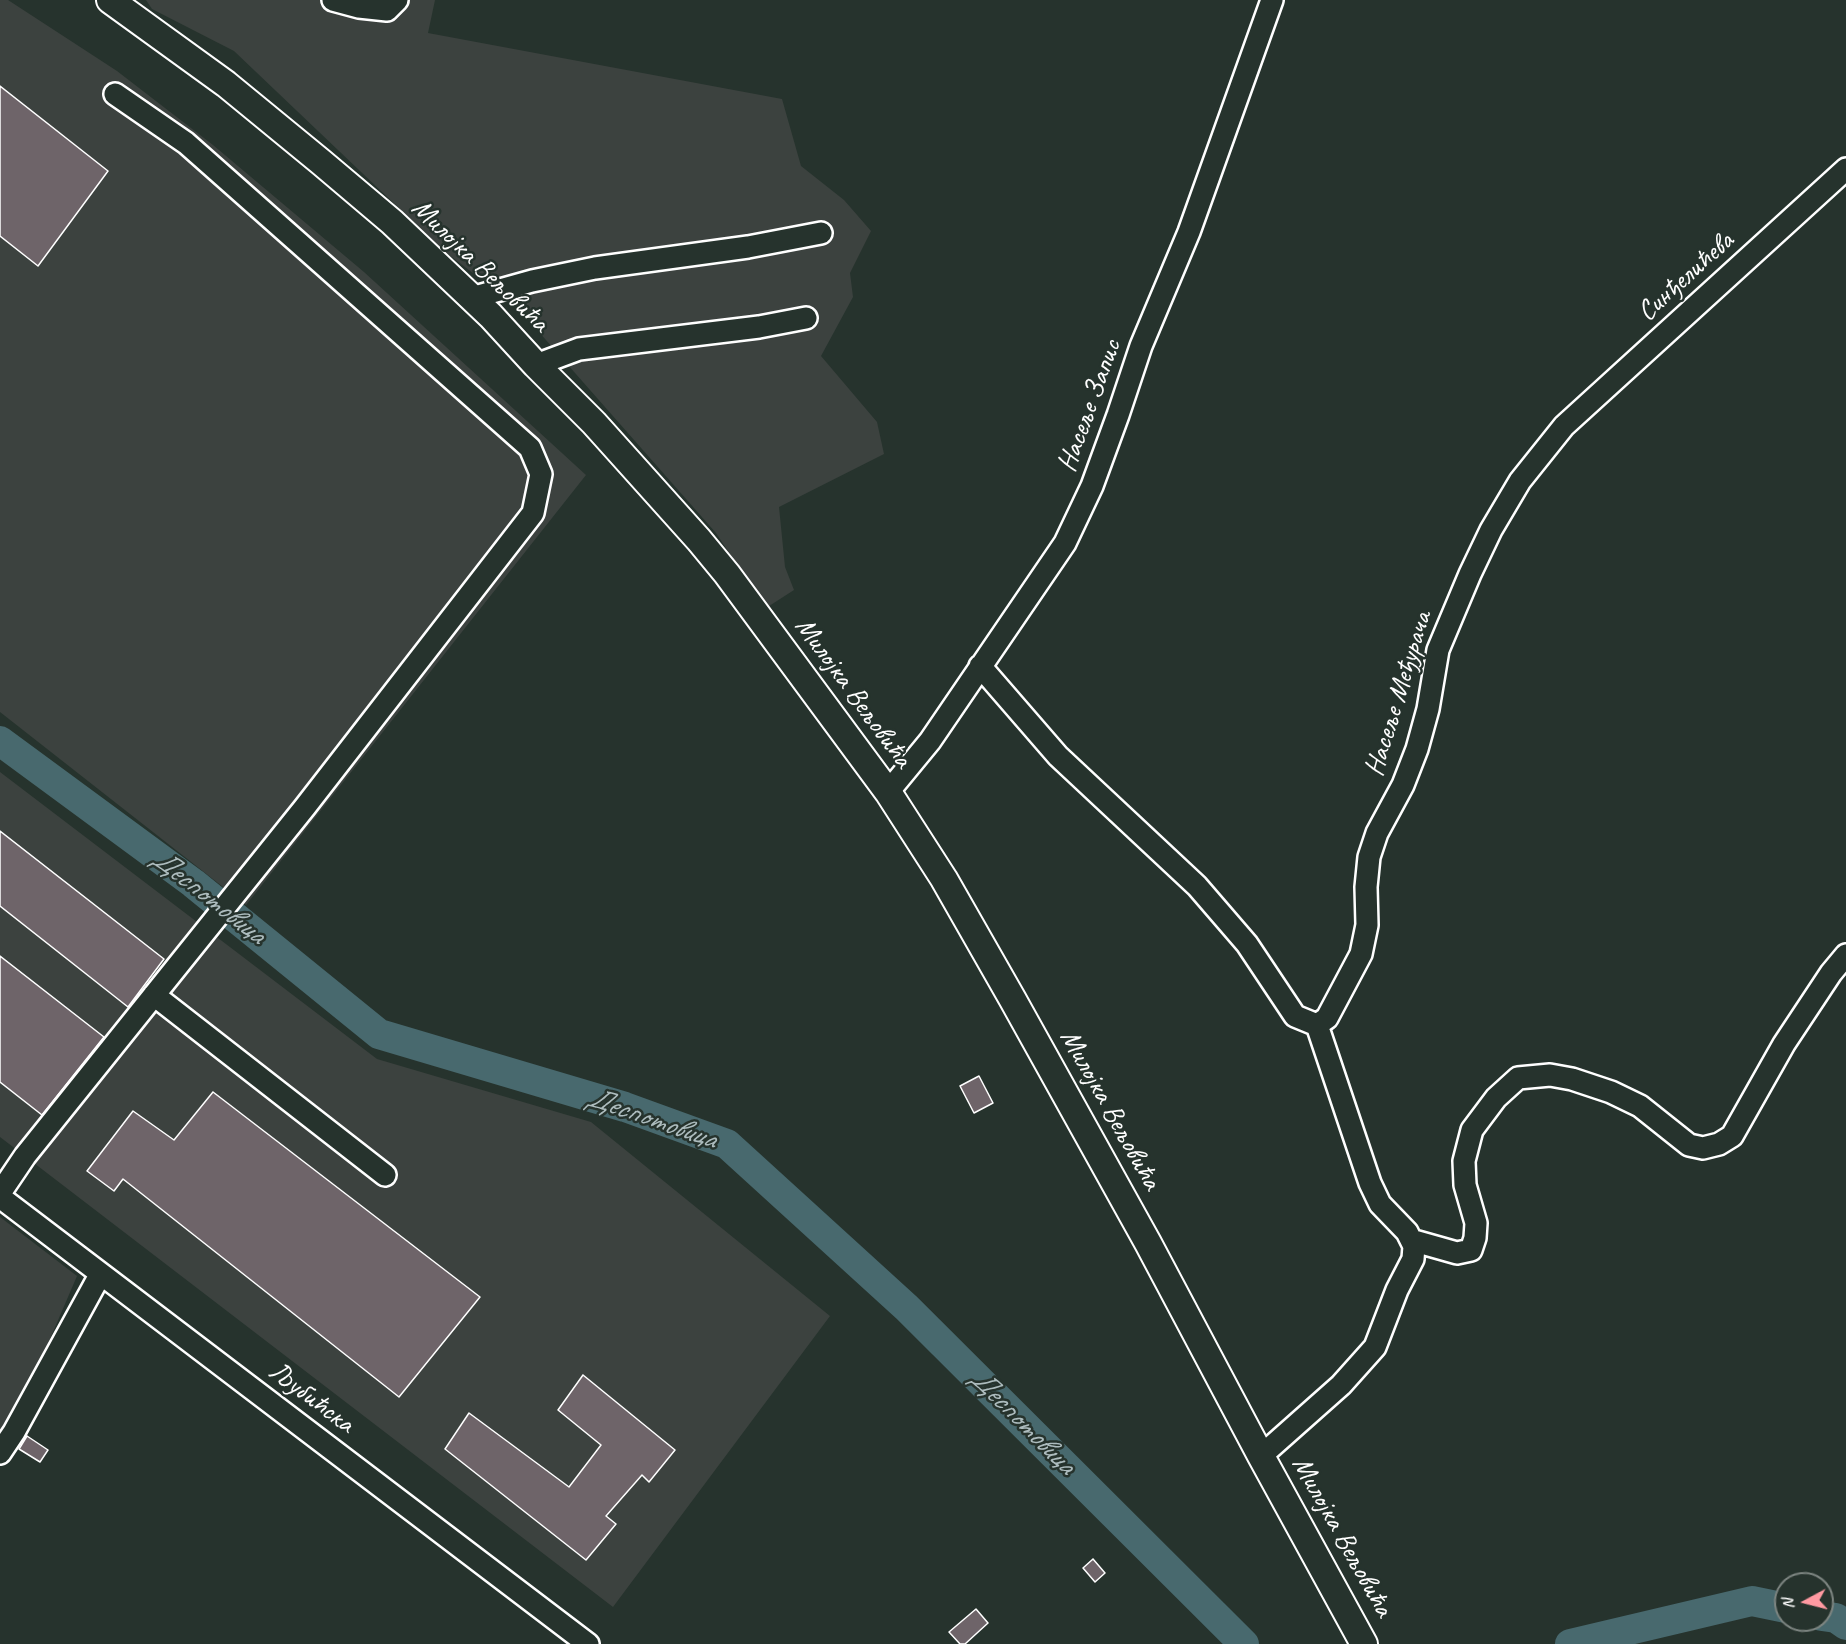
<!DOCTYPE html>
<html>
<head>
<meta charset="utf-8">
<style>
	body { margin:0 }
	#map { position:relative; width:1846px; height:1644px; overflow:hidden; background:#26332d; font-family:Caveat,sans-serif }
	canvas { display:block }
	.north { position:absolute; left:1774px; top:1572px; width:60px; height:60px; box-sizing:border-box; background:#26332d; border:2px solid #7d8581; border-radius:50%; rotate:263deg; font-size:16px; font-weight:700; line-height:24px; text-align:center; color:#fff }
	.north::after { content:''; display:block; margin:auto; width:21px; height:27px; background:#ff9aa2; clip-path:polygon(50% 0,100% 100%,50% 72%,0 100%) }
</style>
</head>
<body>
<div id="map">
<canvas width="1846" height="1644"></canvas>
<div class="north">N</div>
</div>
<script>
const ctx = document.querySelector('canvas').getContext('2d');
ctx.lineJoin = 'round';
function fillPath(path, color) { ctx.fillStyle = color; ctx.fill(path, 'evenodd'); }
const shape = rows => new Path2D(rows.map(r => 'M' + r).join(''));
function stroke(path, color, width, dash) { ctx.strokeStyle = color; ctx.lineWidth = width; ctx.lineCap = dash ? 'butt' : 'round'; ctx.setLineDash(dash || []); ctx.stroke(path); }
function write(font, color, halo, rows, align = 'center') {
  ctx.font = font + ' Caveat,sans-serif'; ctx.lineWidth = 5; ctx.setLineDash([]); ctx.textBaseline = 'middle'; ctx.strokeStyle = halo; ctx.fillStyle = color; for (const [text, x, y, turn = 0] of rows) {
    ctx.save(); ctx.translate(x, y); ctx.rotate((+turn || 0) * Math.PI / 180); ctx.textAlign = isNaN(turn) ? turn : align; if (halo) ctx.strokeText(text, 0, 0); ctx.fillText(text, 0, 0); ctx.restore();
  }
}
fillPath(shape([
	[0,0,8,0,117,71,213,145,364,272,586,475,246,905,0,712],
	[146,0,435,0,428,33,782,99,801,166,844,200,871,231,850,273,853,297,821,356,877,422,884,454,779,507,785,567,794,590,766,608,716,533,516,306,444,251,234,51,152,9],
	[0,772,377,1059,591,1122,830,1316,613,1607,0,1137],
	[0,1217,77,1276,38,1367,0,1434]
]), '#3c423f');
stroke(shape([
	[0,741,193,883,379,1034,625,1107,727,1144,907,1308,1244,1644],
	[1822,1616,1836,1618,1846,1625],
	[1570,1644,1752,1601,1786,1608]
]), '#48696e', 30);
const building = shape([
	[0,86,108,171,38,266,0,236,0,86],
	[0,831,164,959,128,1007,0,906,0,831],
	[0,956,104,1037,42,1115,0,1082,0,956],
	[979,1076,993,1103,974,1113,960,1086,979,1076],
	[213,1092,480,1297,399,1397,123,1179,114,1191,87,1171,133,1111,174,1140,213,1092],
	[583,1375,675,1450,649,1482,642,1475,606,1516,616,1524,586,1560,445,1449,469,1413,569,1487,601,1445,558,1410,583,1375],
	[27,1436,48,1450,40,1462,19,1449,27,1436],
	[1093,1559,1105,1573,1095,1582,1083,1568,1093,1559],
	[976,1609,988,1623,965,1644,960,1644,949,1632,976,1609]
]);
fillPath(building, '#6e6469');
stroke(building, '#fff', 1.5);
const minor = shape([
	[333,0,359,7,387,10,397,0],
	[471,298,532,281,595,268,748,247,821,233],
	[536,365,579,349,759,327,806,318],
	[980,666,1058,756,1197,886,1247,944,1295,1016,1317,1025,1327,1018,1361,954,1367,925,1366,887,1369,857,1377,833,1403,785,1417,749,1428,709,1438,650,1470,574,1491,530,1520,481,1564,426,1846,169],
	[888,792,930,741,1065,543,1092,486,1118,415,1141,346,1189,232,1272,0],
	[154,995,385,1175],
	[0,1193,25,1156,305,807,533,513,541,474,530,448,186,143,115,94],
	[0,1197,588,1644],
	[1411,1240,1457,1253,1471,1250,1475,1238,1476,1223,1465,1185,1464,1161,1472,1130,1496,1098,1518,1078,1550,1075,1572,1079,1611,1092,1640,1106,1689,1145,1703,1148,1719,1144,1732,1136,1784,1044,1831,973,1846,955],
	[0,1453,14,1432,100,1275],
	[1261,1456,1341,1385,1375,1347,1397,1290,1413,1259,1414,1246,1407,1232,1380,1204,1370,1183,1317,1025]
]);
const major = shape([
	[110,0,226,84,321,162,392,222,491,316,536,365,594,423,699,540,727,574,888,792,944,879,1013,1000,1148,1243,1261,1456,1364,1644]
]);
stroke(minor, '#fff', 26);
stroke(major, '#fff', 30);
stroke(minor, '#26332d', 21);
stroke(major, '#26332d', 26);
write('28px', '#fff', '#26332d', [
	["Милојка Вељовића",480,266,44],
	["Синђелићева",1686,277,-42],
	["Насеље Запис",1090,406,-70],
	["Милојка Вељовића",853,693,54],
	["Насеље Међурача",1399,694,-73],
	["Милојка Вељовића",1110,1110,61],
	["Љубићска",311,1398,37],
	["Милојка Вељовића",1342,1537,61]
]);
write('italic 30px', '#adbcbe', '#26332d', [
	["Деспотовица",208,897,38],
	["Деспотовица",651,1119,19],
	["Деспотовица",1022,1422,45]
]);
</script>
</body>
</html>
